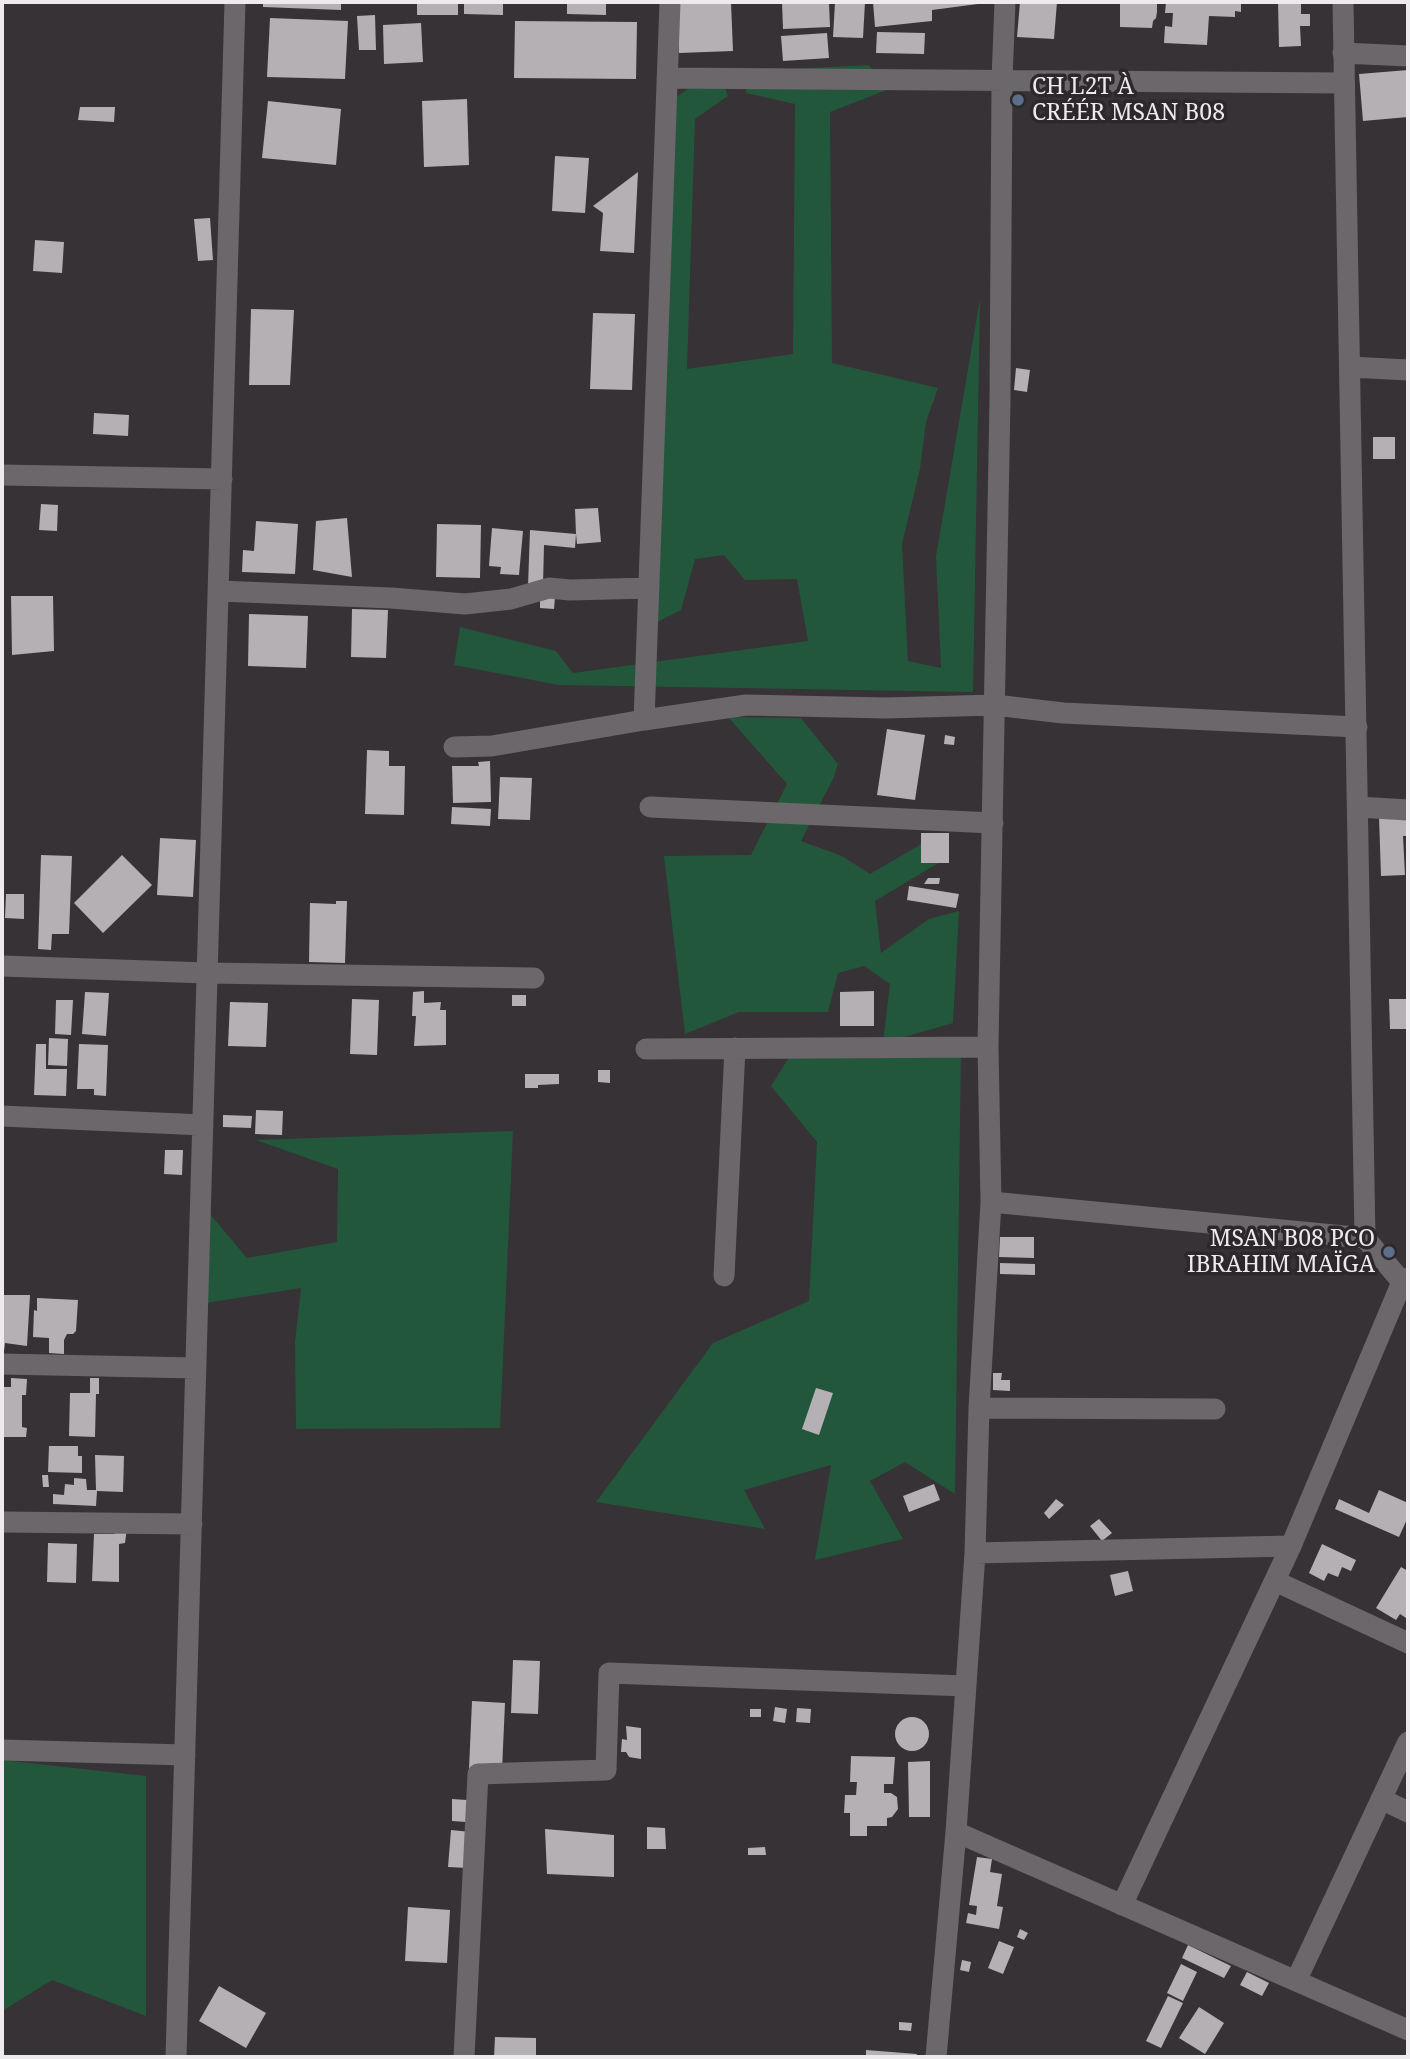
<!DOCTYPE html>
<html>
<head>
<meta charset="utf-8">
<style>
	body { margin:0 }
	#map { position:relative; width:1410px; height:2059px; overflow:hidden; background:#363235; font-family:"Noto Serif",serif }
	canvas { display:block }
	.frame { position:absolute; inset:0; border:4px solid #edebed; pointer-events:none }
</style>
</head>
<body>
<div id="map">
<canvas width="1410" height="2059"></canvas>
<div class="frame"></div>
</div>
<script>
const ctx = document.querySelector('canvas').getContext('2d');
ctx.lineJoin = 'round';
function fillPath(path, color) { ctx.fillStyle = color; ctx.fill(path, 'evenodd'); }
const shape = rows => new Path2D(rows.map(r => 'M' + r).join(''));
function stroke(path, color, width, dash) { ctx.strokeStyle = color; ctx.lineWidth = width; ctx.lineCap = dash ? 'butt' : 'round'; ctx.setLineDash(dash || []); ctx.stroke(path); }
function write(font, color, halo, rows, align = 'center') {
  ctx.font = font + ' "Noto Serif",serif'; ctx.lineWidth = 7; ctx.setLineDash([]); ctx.textBaseline = 'middle'; ctx.strokeStyle = halo; ctx.fillStyle = color; for (const [text, x, y, turn = 0] of rows) {
    ctx.save(); ctx.translate(x, y); ctx.rotate((+turn || 0) * Math.PI / 180); ctx.textAlign = isNaN(turn) ? turn : align; if (halo) ctx.strokeText(text, 0, 0); ctx.fillText(text, 0, 0); ctx.restore();
  }
}
fillPath(shape([
	[869,65,889,89,830,112,832,363,938,388,926,422,920,469,902,544,908,661,941,668,936,556,980,299,973,692,559,685,454,665,460,627,556,651,573,673,808,641,797,579,745,580,724,555,695,559,681,610,640,631,672,100,718,68,728,96,695,119,687,369,793,354,795,104,746,93,747,71],
	[728,717,801,718,838,764,833,779,801,841,842,856,870,874,923,843,940,862,875,901,881,953,929,919,959,911,953,1023,883,1043,890,984,864,966,838,973,828,1012,739,1012,685,1034,664,856,751,855,787,784],
	[961,1047,955,1494,905,1462,870,1481,903,1539,815,1560,831,1465,744,1490,765,1529,596,1502,713,1343,809,1301,817,1142,771,1086,793,1051],
	[513,1131,500,1428,296,1429,295,1342,301,1288,206,1303,209,1213,247,1258,337,1242,338,1169,256,1140],
	[2,1760,146,1776,146,2016,52,1980,2,2011]
]), '#23573b');
fillPath(shape([
	[263,2,341,2,341,10,263,7],
	[417,2,458,2,458,15,417,15],
	[464,2,503,2,503,15,464,14],
	[567,2,606,2,606,15,567,14],
	[677,2,731,2,733,51,679,53],
	[782,2,829,2,830,27,783,29],
	[835,2,865,2,863,38,833,37],
	[873,2,978,2,978,4,932,10,932,21,875,27],
	[1020,2,1057,2,1054,39,1017,37],
	[1120,2,1157,2,1157,12,1156,18,1153,21,1152,28,1120,27],
	[1166,2,1241,2,1241,12,1235,11,1235,17,1209,16,1207,45,1164,43,1165,26,1172,27,1173,13,1165,13],
	[1278,2,1301,2,1301,14,1310,14,1310,26,1300,26,1301,46,1279,47],
	[375,15,376,50,359,50,357,16],
	[270,18,348,21,345,79,267,77],
	[515,21,637,22,636,79,514,78],
	[421,23,423,62,384,64,383,25],
	[877,32,925,33,924,54,876,53],
	[827,33,829,58,783,61,781,36],
	[1408,70,1408,117,1363,121,1359,74],
	[467,99,469,165,424,167,422,101],
	[268,101,341,109,336,165,262,158],
	[80,107,115,107,114,122,78,120],
	[555,156,589,158,585,213,552,211],
	[638,172,634,253,600,251,603,213,593,206],
	[210,218,213,260,198,261,194,219],
	[35,240,64,242,62,273,33,271],
	[251,309,294,310,290,385,249,385],
	[593,313,635,314,632,390,590,389],
	[1016,368,1030,370,1027,392,1014,390],
	[94,413,129,415,128,436,93,434],
	[1373,437,1395,437,1395,459,1373,459],
	[41,504,58,505,57,531,39,530],
	[598,508,601,542,577,544,576,534,575,548,544,545,543,586,528,586,530,530,576,534,575,509],
	[347,518,352,577,313,570,316,521],
	[256,521,298,524,295,574,242,572,243,550,254,551],
	[437,524,481,525,480,578,436,577],
	[492,528,523,531,519,575,500,574,501,567,489,566],
	[11,596,53,596,54,651,12,655],
	[540,596,555,597,554,609,540,608],
	[352,609,388,610,386,658,351,657],
	[249,614,308,616,306,668,248,666],
	[887,729,925,735,915,800,877,795],
	[945,735,955,737,954,745,944,744],
	[367,750,389,751,389,766,405,766,404,815,365,814],
	[490,761,491,802,453,803,452,766,479,766,478,762],
	[500,777,532,778,530,820,498,819],
	[452,807,491,809,490,826,451,824],
	[1408,816,1408,836,1403,836,1405,875,1381,876,1379,817],
	[921,833,949,833,949,863,921,863],
	[160,838,196,840,193,897,157,895],
	[41,855,72,856,69,934,52,934,51,950,38,949],
	[122,855,152,885,103,933,74,903],
	[928,878,940,878,939,884,924,884],
	[909,886,959,894,956,908,907,900],
	[6,894,24,894,24,919,5,918],
	[336,901,347,901,345,963,309,962,310,903,336,904],
	[424,991,424,1003,441,1002,440,1010,446,1010,446,1045,414,1046,416,1016,412,1016,413,992],
	[874,991,874,1026,840,1026,840,992],
	[85,992,109,993,106,1036,82,1034],
	[512,995,526,995,526,1006,512,1006],
	[352,999,379,1000,377,1055,350,1054],
	[1389,999,1408,999,1408,1029,1390,1029],
	[56,1000,73,1000,71,1035,55,1034],
	[230,1002,268,1003,266,1047,228,1046],
	[49,1038,68,1039,67,1066,48,1065],
	[36,1044,46,1044,46,1069,67,1069,66,1096,34,1095],
	[79,1044,108,1045,106,1096,94,1095,94,1089,77,1089],
	[598,1070,610,1070,610,1083,598,1082],
	[525,1074,559,1074,559,1084,538,1085,538,1088,525,1088],
	[256,1110,283,1111,282,1135,255,1134],
	[223,1115,252,1116,251,1128,223,1127],
	[165,1150,183,1150,182,1175,164,1174],
	[1000,1237,1034,1237,1034,1258,999,1257],
	[1000,1263,1035,1264,1035,1275,1000,1274],
	[2,1295,30,1295,27,1346,5,1343,4,1351,2,1351],
	[37,1298,78,1300,76,1331,73,1334,67,1334,64,1340,64,1354,49,1353,49,1338,33,1337,34,1310,37,1311],
	[993,1373,1002,1373,1001,1380,1010,1380,1010,1391,993,1390],
	[11,1378,27,1379,26,1395,22,1395,22,1427,27,1428,26,1437,2,1437,2,1387,11,1387],
	[90,1378,99,1378,99,1394,96,1394,95,1437,69,1436,70,1393,90,1393],
	[816,1388,833,1393,819,1435,802,1429],
	[49,1446,78,1446,78,1456,82,1456,82,1473,48,1472],
	[95,1455,124,1456,123,1492,97,1491,96,1506,53,1504,53,1494,64,1495,65,1484,74,1485,74,1478,86,1479,87,1490,96,1490],
	[42,1475,48,1475,49,1487,43,1487],
	[934,1484,940,1500,909,1512,903,1496],
	[1379,1490,1408,1503,1408,1517,1399,1537,1335,1509,1339,1499,1369,1513],
	[1056,1499,1064,1505,1049,1519,1044,1513],
	[1099,1519,1112,1533,1102,1541,1090,1526],
	[116,1526,127,1528,125,1543,119,1544,119,1582,92,1581,94,1534,115,1534],
	[48,1543,77,1544,76,1583,47,1582],
	[1322,1544,1356,1560,1351,1571,1342,1567,1338,1577,1328,1573,1324,1581,1309,1573],
	[1401,1567,1408,1571,1408,1615,1406,1618,1400,1614,1396,1620,1376,1608],
	[1128,1571,1133,1591,1115,1596,1110,1575],
	[513,1660,540,1661,538,1714,511,1713],
	[472,1701,505,1703,502,1770,469,1769],
	[775,1707,787,1709,785,1723,773,1721],
	[797,1708,811,1709,810,1723,796,1722],
	[750,1709,761,1709,761,1717,750,1717],
	'895 1734a17 17 0 1 1 34 0a17 17 0 1 1-34 0Z',
	[626,1726,641,1728,641,1759,629,1757,626,1752,621,1752,622,1739,627,1740],
	[851,1756,895,1757,893,1784,884,1784,884,1793,891,1793,897,1797,898,1809,892,1817,887,1818,887,1826,867,1826,867,1836,850,1836,850,1813,844,1813,845,1795,856,1795,857,1782,850,1782],
	[930,1761,930,1817,909,1817,908,1762],
	[452,1799,467,1800,466,1822,452,1821],
	[647,1827,665,1828,666,1849,647,1849],
	[545,1829,614,1835,614,1877,547,1874],
	[451,1830,471,1832,468,1868,448,1867],
	[765,1847,766,1855,748,1855,748,1848],
	[977,1857,992,1859,990,1872,1002,1874,997,1906,1003,1907,999,1929,966,1923,968,1913,976,1915,977,1906,969,1905],
	[408,1907,450,1910,447,1963,405,1961],
	[1020,1929,1028,1933,1024,1940,1017,1937],
	[999,1941,1014,1947,1003,1974,988,1968],
	[1188,1945,1231,1966,1224,1978,1182,1958],
	[962,1960,971,1962,969,1972,960,1970],
	[1181,1964,1197,1972,1183,2001,1167,1993],
	[1247,1972,1269,1983,1262,1996,1240,1985],
	[219,1986,266,2013,246,2048,199,2021],
	[1168,1996,1183,2003,1161,2048,1146,2041],
	[1199,2007,1224,2023,1205,2054,1179,2038],
	[899,2022,912,2023,911,2031,899,2030],
	[495,2037,536,2038,536,2057,494,2057],
	[866,2050,917,2054,916,2057,866,2057]
]), '#b4b0b4');
stroke(shape([
	[1343,2,1365,1238,1402,1282,1408,1285],
	[1343,53,1408,56],
	[667,78,1344,83],
	[1350,367,1408,370],
	[2,475,222,479],
	[219,591,391,598,465,604,511,599,549,588,570,590,649,588],
	[644,720,670,2],
	[454,747,492,746,644,720,746,705,886,708,995,705,1063,713,1357,727],
	[650,807,993,823],
	[1358,807,1408,810],
	[2,966,207,973,534,978],
	[646,1049,988,1047],
	[2,1116,203,1125],
	[991,1202,1365,1238],
	[724,1276,735,1048],
	[2,1364,196,1368],
	[979,1408,1215,1409],
	[2,1522,192,1524],
	[975,1553,1291,1546],
	[1275,1581,1408,1643],
	[2,1750,185,1755],
	[1381,1799,1408,1812],
	[956,1832,1408,2030],
	[1122,1905,1291,1546,1402,1282,1408,1278],
	[1296,1981,1408,1742],
	[176,2057,235,2],
	[464,2057,478,1774,606,1770,609,1673,966,1686],
	[936,2057,956,1832,975,1553,979,1408,991,1202,988,1047,1000,401,1002,80,1005,2]
]), '#6b676b', 21);
for (const [x, y, r, color] of [
	[1018,100,7,"#5c6f8a"],
	[1389,1252,7,"#5c6f8a"]
]) { const dot = new Path2D(); dot.arc(x, y, r, 0, 2 * Math.PI); ctx.fillStyle = color; ctx.fill(dot); stroke(dot, '#2c282b', 2.5); }
write('23px', '#edebed', '#2c282b', [
	["CH L2T À",1032,87],
	["CRÉÉR MSAN B08",1032,113],
	["MSAN B08 PCO",1375,1239,"right"],
	["IBRAHIM MAÏGA",1375,1265,"right"]
], 'left');
</script>
</body>
</html>
